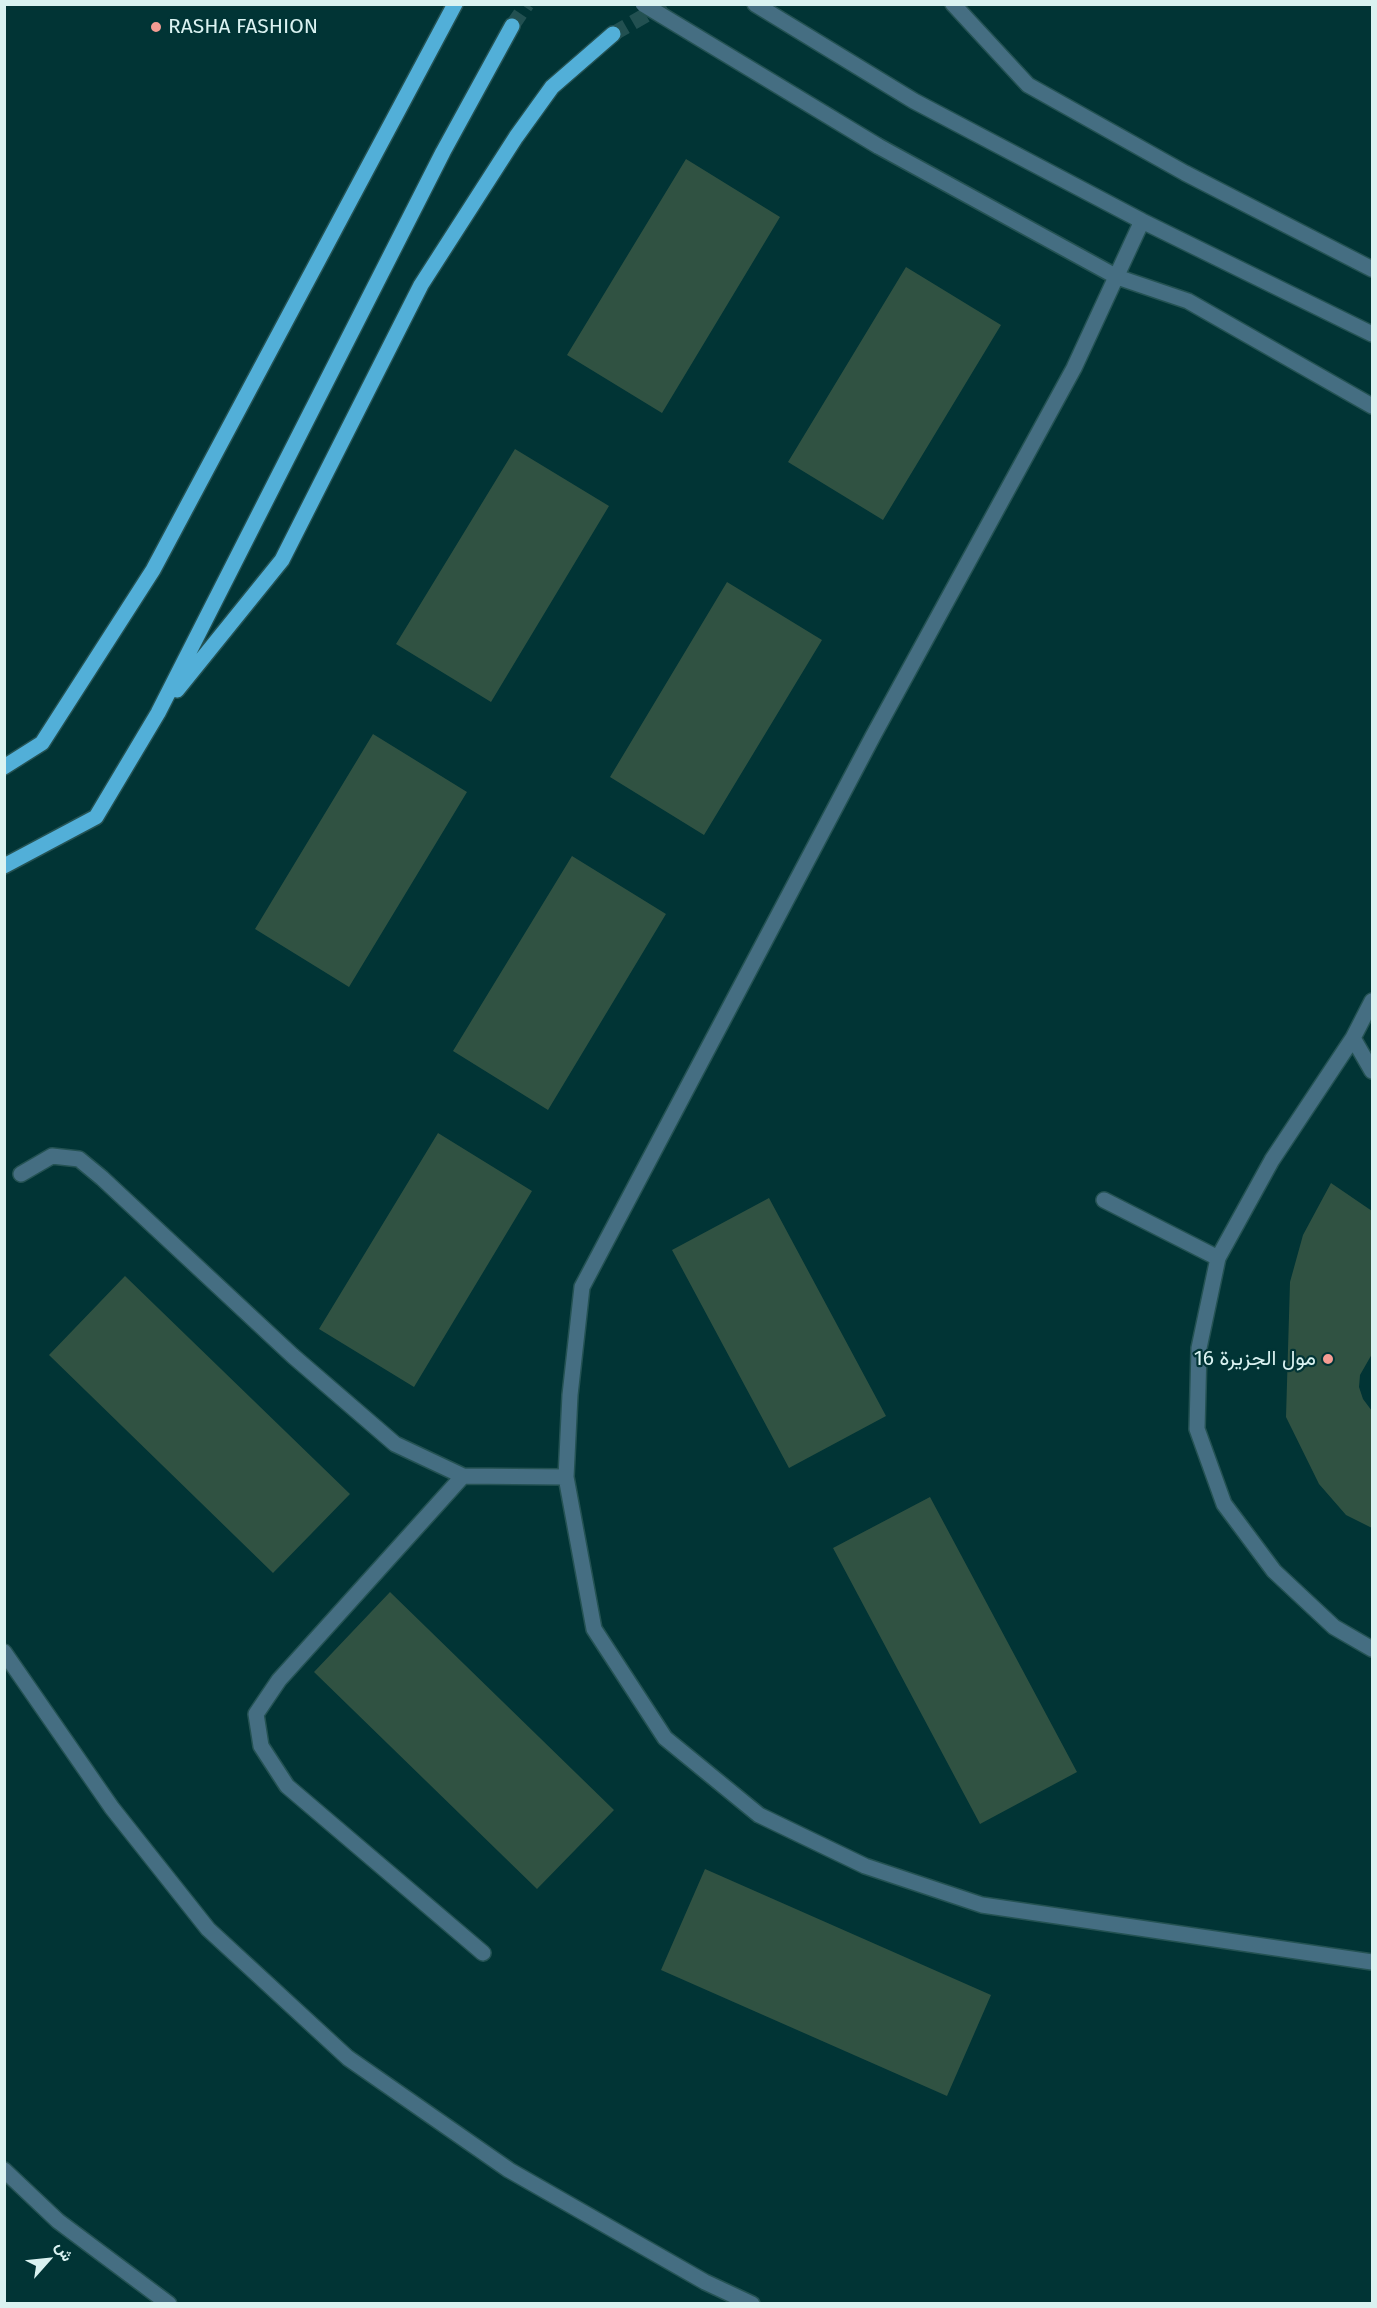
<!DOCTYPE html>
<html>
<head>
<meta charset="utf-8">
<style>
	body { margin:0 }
	#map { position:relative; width:1377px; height:2308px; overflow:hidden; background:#013435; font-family:"Fira Sans",Vazirmatn,sans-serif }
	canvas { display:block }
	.frame { position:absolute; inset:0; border:6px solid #daf2f1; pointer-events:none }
	.north { position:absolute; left:18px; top:2230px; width:60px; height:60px; -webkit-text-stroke:4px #013435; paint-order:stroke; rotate:63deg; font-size:16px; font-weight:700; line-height:24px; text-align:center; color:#daf2f1 }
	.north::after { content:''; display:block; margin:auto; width:21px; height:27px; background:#daf2f1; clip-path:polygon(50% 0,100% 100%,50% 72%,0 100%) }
</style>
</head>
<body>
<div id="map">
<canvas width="1377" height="2308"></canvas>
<div class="frame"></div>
<div class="north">ش</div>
</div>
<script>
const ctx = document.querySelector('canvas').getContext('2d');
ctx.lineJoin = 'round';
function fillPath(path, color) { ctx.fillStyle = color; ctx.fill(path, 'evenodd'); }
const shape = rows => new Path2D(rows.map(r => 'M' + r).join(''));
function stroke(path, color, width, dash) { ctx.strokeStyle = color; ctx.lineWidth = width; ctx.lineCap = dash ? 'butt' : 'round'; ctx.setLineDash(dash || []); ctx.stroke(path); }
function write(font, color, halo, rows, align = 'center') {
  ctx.font = font + ' "Fira Sans",Vazirmatn,sans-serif'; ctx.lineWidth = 4.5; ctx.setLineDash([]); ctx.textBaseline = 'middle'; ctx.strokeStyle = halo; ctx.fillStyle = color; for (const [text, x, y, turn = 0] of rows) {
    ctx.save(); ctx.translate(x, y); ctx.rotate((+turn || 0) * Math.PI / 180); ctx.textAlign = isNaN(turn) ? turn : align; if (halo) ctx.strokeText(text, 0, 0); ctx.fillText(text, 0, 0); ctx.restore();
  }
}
fillPath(shape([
	[686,159,780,217,662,413,567,355],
	[906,267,1001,325,883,520,788,462],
	[515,449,609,506,491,702,396,644],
	[727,582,822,640,704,835,610,777],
	[373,734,467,792,349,987,255,929],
	[572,856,666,914,548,1110,453,1051],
	[438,1133,532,1191,414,1387,319,1329],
	[1331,1183,1372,1211,1372,1354,1360,1375,1359,1387,1363,1399,1372,1411,1372,1528,1346,1515,1319,1484,1286,1417,1290,1282,1303,1235],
	[769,1198,886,1416,789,1468,672,1250],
	[125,1276,350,1494,273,1573,49,1355],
	[930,1497,1077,1772,980,1824,833,1548],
	[390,1592,614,1810,537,1889,314,1672],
	[705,1869,991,1995,947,2096,661,1970]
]), '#305242');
stroke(shape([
	[512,26,527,4],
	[613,34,665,4]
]), '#225051', 15, [15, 8]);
const minor = shape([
	[755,4,914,101,1142,221,1372,334],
	[953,4,1028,85,1185,173,1372,269],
	[878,146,1117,277,1188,301,1372,406],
	[1142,221,1074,368,873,736,582,1287,570,1395,566,1477,594,1629,665,1738,759,1815,865,1866,982,1905,1372,1962],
	[1372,1001,1353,1038,1372,1071],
	[1353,1038,1272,1160,1218,1258,1199,1348,1197,1429,1224,1504,1274,1571,1334,1627,1372,1649],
	[21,1174,52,1156,79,1159,102,1178,293,1356,395,1444,463,1476,566,1477],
	[1104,1200,1218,1258],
	[463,1476,279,1680,256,1714,261,1746,287,1786,483,1953],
	[4,1652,112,1808,208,1929,348,2058,509,2170,705,2282,752,2304],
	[4,2170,58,2221,169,2304]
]);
const major = shape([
	[177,690,282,560,421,285,516,137,552,87,613,34],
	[4,767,42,743,153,570,455,4],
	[4,866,96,817,158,713,443,152,512,26]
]);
stroke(minor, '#245253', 18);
stroke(major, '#245253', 18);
stroke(minor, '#456e82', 15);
stroke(major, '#52afd8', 15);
const minorBridge = shape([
	[643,4,878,146]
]);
stroke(minorBridge, '#245253', 18, []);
stroke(minorBridge, '#456e82', 15);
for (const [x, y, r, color] of [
	[156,27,6,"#f59c93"],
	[1328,1359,6,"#f59c93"]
]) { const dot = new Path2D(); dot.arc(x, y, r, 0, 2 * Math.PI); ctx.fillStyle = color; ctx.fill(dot); stroke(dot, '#013435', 2); }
write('21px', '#daf2f1', '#013435', [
	["RASHA FASHION",168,27],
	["مول الجزيرة 16",1316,1359,"right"]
], 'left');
</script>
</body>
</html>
